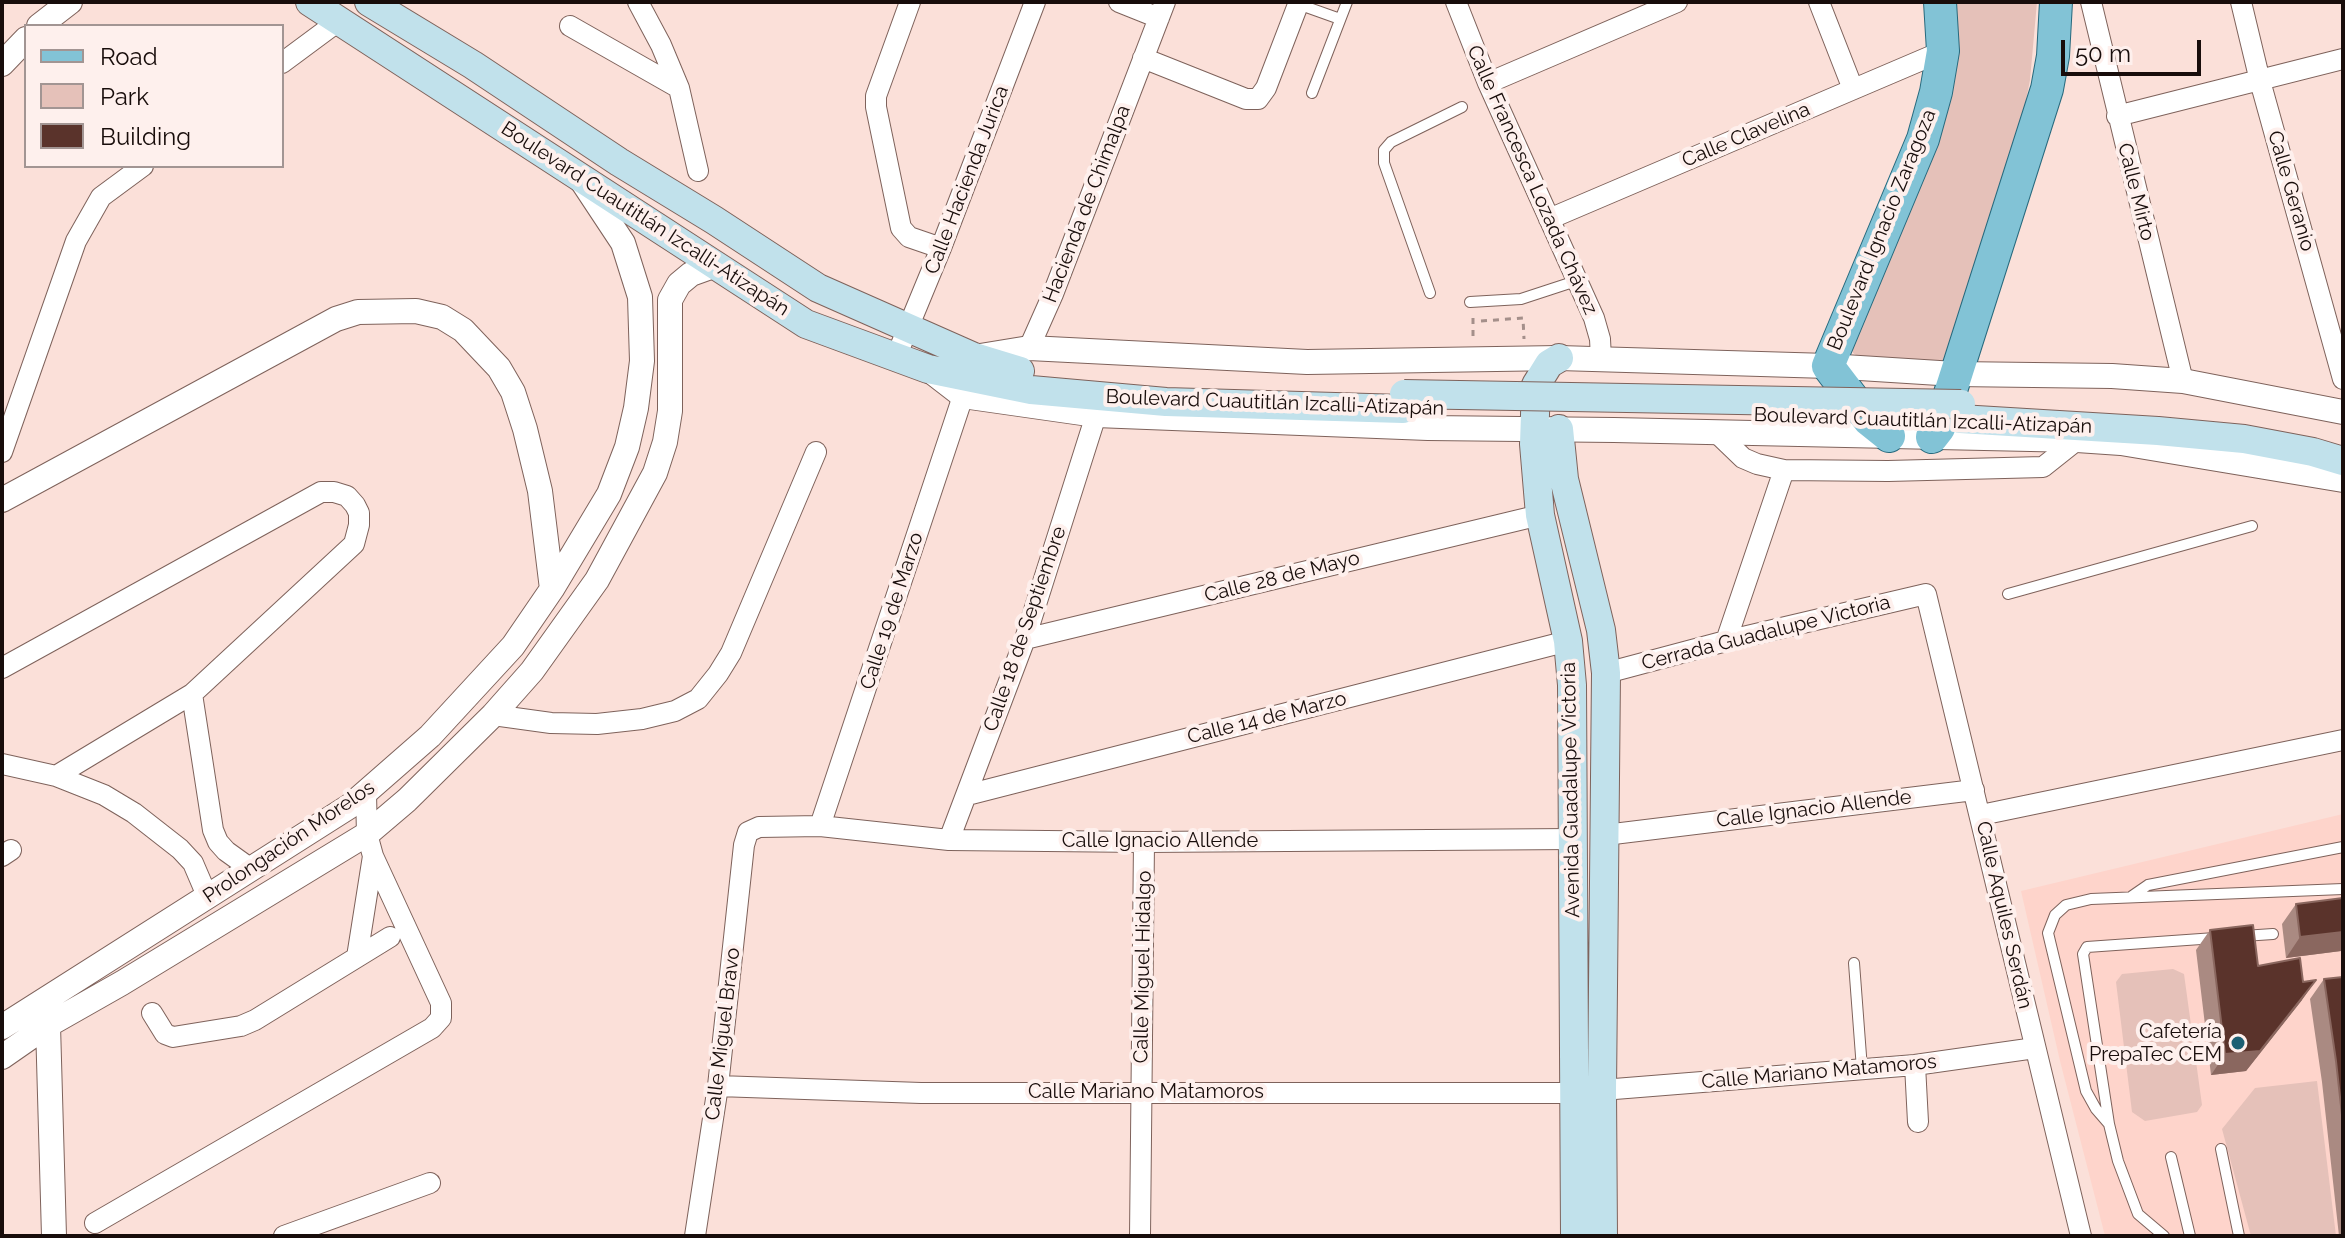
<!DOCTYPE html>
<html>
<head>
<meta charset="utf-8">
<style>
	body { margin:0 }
	#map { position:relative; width:2345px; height:1238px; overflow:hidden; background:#fbe0d9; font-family:Raleway,sans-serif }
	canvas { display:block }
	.frame { position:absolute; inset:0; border:4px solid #180d0b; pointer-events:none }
	.legend { position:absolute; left:24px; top:24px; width:260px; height:144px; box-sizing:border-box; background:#fef0ed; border:2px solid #a29593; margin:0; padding:10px 14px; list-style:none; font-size:24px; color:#180d0b }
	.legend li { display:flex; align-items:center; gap:16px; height:40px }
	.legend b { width:40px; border:2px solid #a29593 }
	.scale { position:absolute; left:2061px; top:40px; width:140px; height:36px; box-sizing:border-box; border:4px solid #180d0b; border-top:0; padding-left:10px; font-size:24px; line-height:28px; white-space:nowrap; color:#180d0b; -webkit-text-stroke:6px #fef0ed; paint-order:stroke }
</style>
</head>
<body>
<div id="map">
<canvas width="2345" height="1238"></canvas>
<div class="frame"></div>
<ul class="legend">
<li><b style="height:10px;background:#82c3d6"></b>Road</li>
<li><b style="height:22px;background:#e5c1b9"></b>Park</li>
<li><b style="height:22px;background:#5a332b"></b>Building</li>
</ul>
<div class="scale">50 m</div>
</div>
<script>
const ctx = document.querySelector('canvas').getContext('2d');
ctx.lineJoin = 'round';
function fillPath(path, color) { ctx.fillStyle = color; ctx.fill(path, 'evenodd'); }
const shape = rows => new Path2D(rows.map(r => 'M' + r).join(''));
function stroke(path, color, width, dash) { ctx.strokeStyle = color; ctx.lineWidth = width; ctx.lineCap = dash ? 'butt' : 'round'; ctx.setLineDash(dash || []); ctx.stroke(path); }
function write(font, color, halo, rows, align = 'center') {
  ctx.font = font + ' Raleway,sans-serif'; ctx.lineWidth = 8; ctx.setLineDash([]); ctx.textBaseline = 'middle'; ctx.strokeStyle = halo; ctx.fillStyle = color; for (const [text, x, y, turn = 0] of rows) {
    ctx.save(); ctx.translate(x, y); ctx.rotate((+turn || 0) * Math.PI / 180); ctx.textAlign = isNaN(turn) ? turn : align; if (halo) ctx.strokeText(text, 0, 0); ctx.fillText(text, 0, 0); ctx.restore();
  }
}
fillPath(shape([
	[2343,814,2343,1236,2105,1236,2060,1061,2021,891]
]), '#fed4cb');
fillPath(shape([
	[1946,2,2037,2,2030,80,2021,126,1948,363,1862,359,1853,353,1850,342,1910,186],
	[2173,969,2184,974,2202,1105,2197,1112,2145,1121,2132,1112,2116,982,2122,974],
	[2317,1081,2336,1236,2251,1236,2222,1129,2255,1088]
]), '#e5c1b9');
const service = shape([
	[1298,4,1340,19],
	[1312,93,1347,2],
	[1430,293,1384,163,1384,150,1391,142,1462,107],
	[1470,302,1521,299,1576,281],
	[2008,594,2252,526],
	[2132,896,2148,885,2343,847],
	[2243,936,2273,934],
	[1854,963,1862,1069],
	[2109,1124,2096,1109,2086,1091,2048,933,2055,915,2066,905,2091,899,2343,889],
	[2221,1149,2239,1236],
	[2171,1157,2190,1236],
	[2164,1236,2138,1214,2118,1161,2109,1124,2083,954,2087,947,2215,938]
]);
const minor = shape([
	[638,2,661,45,679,88,698,171],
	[910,2,876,96,876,107,901,228,909,237,941,248],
	[1119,2,1159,18],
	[1456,2,1488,83,1594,318,1600,339,1601,359],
	[1819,2,1853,89],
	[2091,2,2183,381],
	[2241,2,2260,81,2343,379],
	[570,26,679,88],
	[1143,58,1246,99,1258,99,1266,88,1299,2],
	[282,63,340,20],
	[1488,83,1677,2],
	[2117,116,2343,59],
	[1549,219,1943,51],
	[1029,348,1053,294,1165,2],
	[896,357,941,248,1035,2],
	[1717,433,1743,458,1757,464,1784,470,1888,471,2043,467,2077,440],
	[2,452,76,241,101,197,143,166],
	[1025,639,1540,515],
	[1726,641,1784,470],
	[2,668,321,492,334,492,347,496,355,505,359,513,359,525,354,544,192,694,56,776],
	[1606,673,1726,641,1926,594,2081,1236],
	[192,694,213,830,218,842,226,851,251,869],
	[493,715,551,723,597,724,642,719,675,711,698,699,718,674,731,653,816,452],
	[2,764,56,776,104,795,134,813,180,849,193,863,208,898],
	[967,795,1568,641],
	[1981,815,2343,740],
	[820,826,963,396],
	[1605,835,1974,790],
	[949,840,1025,639,1096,415],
	[2,856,11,850],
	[357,957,373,856],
	[152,1013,165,1034,173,1037,241,1026,255,1020,390,937],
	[1915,1065,1918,1122],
	[718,1086,921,1093,1574,1093],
	[1602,1090,1915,1065,2035,1048],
	[95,1223,432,1028,441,1018,441,1003,373,856,367,834,366,794],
	[284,1236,430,1183],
	[695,1236,718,1086,744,845,748,832,759,827,820,826,949,840,1144,842,1573,839],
	[1140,1236,1144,842]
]);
const tertiary = shape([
	[39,26,70,2],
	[2,64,26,39],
	[974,357,1029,348,1307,362,1559,358,1828,366,1955,374,2112,376,2183,381,2343,412],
	[928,369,963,396,1096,415,1428,428,1614,430,2077,440,2121,443,2343,480],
	[2,500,336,319,358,312,416,311,442,317,463,330,499,368,513,392,525,429,540,491,552,589],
	[48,1025,54,1236],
	[2,1027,350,806,430,736,513,646,552,589,609,494,627,447,636,408,642,361,640,297,623,243,580,178],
	[2,1057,48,1025,122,983,367,834,407,800,493,715,532,671,597,580,655,473,665,442,670,411,670,300,679,284,691,274,716,265]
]);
const secondary = shape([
	[310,2,806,324,928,369,1031,390,1166,402,1403,409],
	[369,2,473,65,619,162,714,220,818,288,974,357,1020,371],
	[1559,358,1549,364,1536,385,1534,444,1540,515,1568,641,1572,685,1575,1236],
	[1960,419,2158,431,2244,439,2313,452,2343,461],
	[1559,429,1564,479,1601,630,1606,673,1602,1090,1603,1236]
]);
const primary = shape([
	[1889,436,1869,420,1828,366,1923,139,1936,92,1943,51,1940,2],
	[1932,437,1939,428,2047,89,2053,56,2056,2]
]);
stroke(service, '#7e625b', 12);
stroke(minor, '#7e625b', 22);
stroke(tertiary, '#7e625b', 26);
stroke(secondary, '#7e625b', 30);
stroke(primary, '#27697d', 34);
stroke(shape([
	[1473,318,1473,338],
	[1481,321,1523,318,1524,339]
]), '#a48f8a', 3, [6, 6]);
stroke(service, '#fff', 10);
stroke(minor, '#fff', 20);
stroke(tertiary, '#fff', 24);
stroke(secondary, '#c1e1eb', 28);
stroke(primary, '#82c3d6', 32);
const secondaryBridge = shape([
	[1404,394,1961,404]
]);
stroke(secondaryBridge, '#7e625b', 30, []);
stroke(secondaryBridge, '#c1e1eb', 28);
fillPath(shape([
	[2296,904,2341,951,2286,958,2282,924],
	[2210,930,2302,1000,2246,1071,2211,1075,2196,950],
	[2343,977,2343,1236,2339,1236,2322,1082,2310,999,2324,979]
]), '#aa8a82');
fillPath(shape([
	[2343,932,2343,948,2341,951,2286,958,2300,937],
	[2316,980,2302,1000,2246,1071,2211,1075,2225,1054]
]), '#8a675f');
const building = shape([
	[2343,898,2343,932,2300,937,2296,904,2343,898],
	[2253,925,2258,966,2300,958,2303,982,2316,980,2260,1051,2225,1054,2210,930,2253,925],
	[2343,977,2343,1124,2336,1061,2324,979,2343,977]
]);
fillPath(building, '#5a332b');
stroke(building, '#8a675f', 2);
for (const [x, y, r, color] of [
	[2238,1043,8,"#1c5f73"]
]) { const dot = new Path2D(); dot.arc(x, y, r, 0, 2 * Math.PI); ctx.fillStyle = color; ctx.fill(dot); stroke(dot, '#fef0ed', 3); }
write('20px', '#180d0b', '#fef0ed', [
	["Calle Clavelina",1746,135,-23],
	["Calle Hacienda Jurica",967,180,-69],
	["Calle Francesca Lozada Chávez",1532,180,66],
	["Calle Geranio",2291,191,74],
	["Calle Mirto",2136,192,76],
	["Hacienda de Chimalpa",1087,204,-69],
	["Boulevard Cuautitlán Izcalli-Atizapán",645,219,33],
	["Boulevard Ignacio Zaragoza",1882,230,-68],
	["Boulevard Cuautitlán Izcalli-Atizapán",1275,403,2],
	["Boulevard Cuautitlán Izcalli-Atizapán",1923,421,2],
	["Calle 28 de Mayo",1282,577,-14],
	["Calle 19 de Marzo",892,611,-72],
	["Calle 18 de Septiembre",1025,629,-71],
	["Cerrada Guadalupe Victoria",1766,633,-14],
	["Calle 14 de Marzo",1267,718,-14],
	["Avenida Guadalupe Victoria",1571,790,-91],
	["Calle Ignacio Allende",1814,809,-7],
	["Calle Ignacio Allende",1160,841],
	["Prolongación Morelos",289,842,-34],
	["Calle Aquiles Serdán",2004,915,77],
	["Calle Miguel Hidalgo",1143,967,-89],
	["Calle Miguel Bravo",723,1034,-83],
	["Calle Mariano Matamoros",1819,1072,-5],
	["Calle Mariano Matamoros",1146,1092]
]);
write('20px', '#180d0b', '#fef0ed', [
	["Cafetería",2222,1032],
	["PrepaTec CEM",2222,1055]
], 'right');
</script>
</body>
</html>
